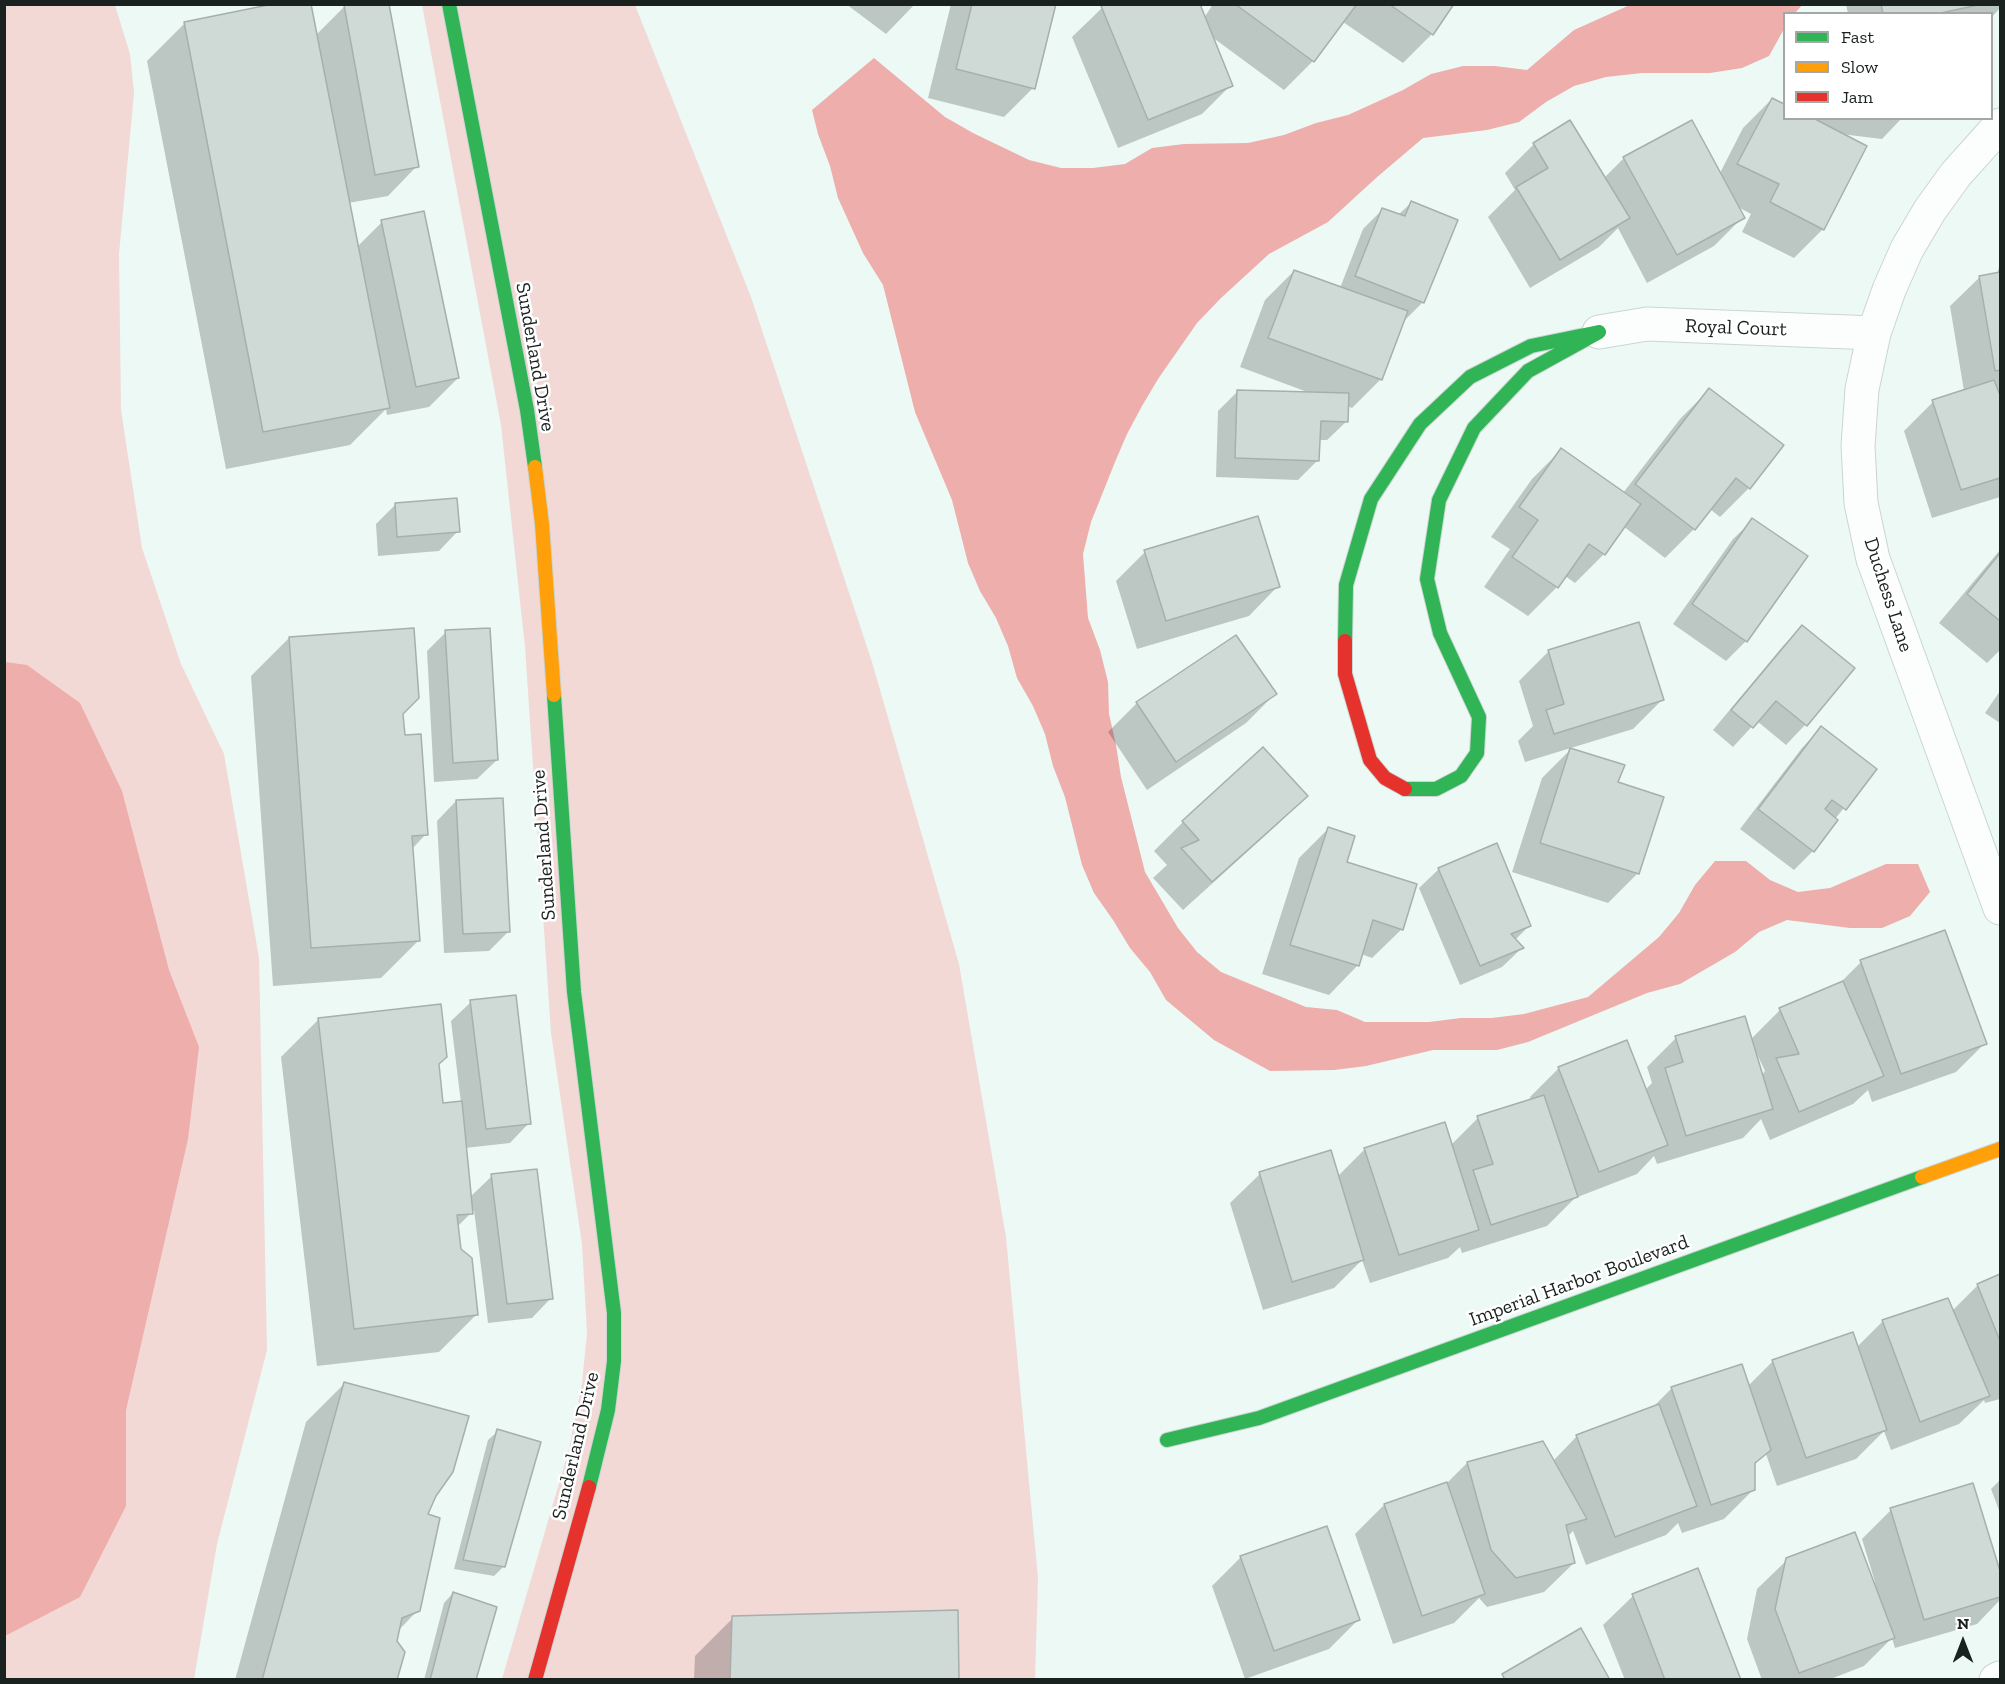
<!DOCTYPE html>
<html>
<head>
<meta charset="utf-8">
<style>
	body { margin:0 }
	#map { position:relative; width:2005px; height:1684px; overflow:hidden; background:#ecf9f5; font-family:"Zilla Slab",serif }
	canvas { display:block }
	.frame { position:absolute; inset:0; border:6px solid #1a2220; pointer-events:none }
	.legend { position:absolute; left:1783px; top:12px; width:210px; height:108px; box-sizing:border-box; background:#fff; border:2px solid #a3a7a6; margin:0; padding:8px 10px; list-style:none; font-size:18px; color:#1a2220 }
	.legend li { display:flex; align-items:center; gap:12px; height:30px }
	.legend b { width:30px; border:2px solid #a3a7a6 }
	.north { position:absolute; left:1933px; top:1612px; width:60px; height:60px; -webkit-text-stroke:4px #fff; paint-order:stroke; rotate:0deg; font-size:16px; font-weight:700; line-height:24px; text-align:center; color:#1a2220 }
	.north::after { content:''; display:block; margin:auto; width:21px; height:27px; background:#1a2220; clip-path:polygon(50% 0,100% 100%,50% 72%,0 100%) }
</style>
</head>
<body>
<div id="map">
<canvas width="2005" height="1684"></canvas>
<div class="frame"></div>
<ul class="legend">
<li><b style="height:8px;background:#30b455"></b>Fast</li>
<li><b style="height:8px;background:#ff9f0a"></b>Slow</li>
<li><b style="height:8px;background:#e5322d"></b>Jam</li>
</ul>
<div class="north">N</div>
</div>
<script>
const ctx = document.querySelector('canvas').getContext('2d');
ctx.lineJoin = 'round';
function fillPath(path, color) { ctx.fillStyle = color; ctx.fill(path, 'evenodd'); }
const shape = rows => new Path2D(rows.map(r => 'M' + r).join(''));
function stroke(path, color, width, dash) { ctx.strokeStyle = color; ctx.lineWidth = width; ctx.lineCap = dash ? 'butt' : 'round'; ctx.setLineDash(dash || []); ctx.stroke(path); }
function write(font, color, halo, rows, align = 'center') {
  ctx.font = font + ' "Zilla Slab",serif'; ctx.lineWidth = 5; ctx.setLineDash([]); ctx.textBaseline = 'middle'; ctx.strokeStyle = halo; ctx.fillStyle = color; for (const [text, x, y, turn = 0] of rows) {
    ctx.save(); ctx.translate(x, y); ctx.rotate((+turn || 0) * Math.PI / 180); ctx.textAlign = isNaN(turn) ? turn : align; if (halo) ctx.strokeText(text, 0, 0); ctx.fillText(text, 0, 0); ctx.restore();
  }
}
fillPath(shape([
	[5,5,115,5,130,54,134,93,119,254,121,410,142,548,181,664,224,754,259,958,267,1350,217,1544,194,1679,5,1680],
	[422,5,635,5,751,297,872,662,959,964,1006,1237,1038,1578,1035,1679,502,1679,569,1449,582,1383,587,1333,582,1244,551,1033,525,647,501,425]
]), '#f2d9d6');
fillPath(shape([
	[1632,4,1802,5,1795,13,1784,14,1784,29,1769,56,1742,68,1710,73,1642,73,1606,77,1574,86,1546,102,1519,122,1487,130,1423,138,1376,178,1328,222,1269,254,1221,298,1197,323,1158,379,1142,406,1127,434,1115,462,1091,522,1083,554,1088,618,1100,650,1108,682,1109,714,1116,745,1121,777,1145,872,1178,928,1197,952,1221,972,1306,1007,1337,1010,1365,1022,1429,1022,1461,1018,1492,1018,1524,1014,1588,997,1659,937,1679,913,1695,885,1715,861,1746,861,1770,880,1798,892,1830,888,1886,864,1918,864,1930,892,1910,916,1882,928,1850,928,1787,920,1759,932,1735,952,1680,984,1647,993,1528,1042,1497,1050,1433,1050,1366,1066,1334,1070,1270,1071,1214,1040,1166,1000,1150,972,1130,948,1113,920,1094,893,1082,865,1065,797,1053,766,1045,734,1033,706,1017,678,1008,646,996,618,980,591,968,563,952,500,915,412,883,285,863,253,838,198,830,166,818,134,812,110,874,58,945,117,973,133,1029,160,1061,168,1093,168,1125,164,1152,148,1184,144,1248,143,1284,135,1316,123,1348,115,1403,90,1431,74,1463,66,1495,66,1527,70,1574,30],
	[5,662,27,665,80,703,122,791,169,970,199,1047,188,1139,126,1410,126,1506,80,1597,5,1636]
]), '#edaeac');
fillPath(shape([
	[354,4,388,4,417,166,388,196,348,203,357,247,382,222,458,378,429,407,387,415,386,409,350,445,226,469,147,61,185,23,316,35,345,6],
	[846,4,915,4,886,34],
	[951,4,1055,4,1033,88,1004,117,928,98],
	[1109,4,1204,18,1213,4,1452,4,1432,34,1403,63,1343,22,1313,61,1284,90,1212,37,1231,85,1202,114,1118,148,1072,37,1102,8],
	[1846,4,2000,4,2000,8,1992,17,1992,14,1848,14],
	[1772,99,1784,106,1784,118,1902,118,1882,139,1841,134,1865,147,1823,229,1794,258,1742,232,1751,214,1738,207,1743,217,1714,246,1647,283,1618,228,1599,247,1530,288,1488,217,1515,190,1505,173,1534,144,1604,178,1624,158,1720,173,1743,128],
	[1411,203,1423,302,1403,322,1381,379,1352,408,1347,406,1347,421,1327,440,1318,440,1318,460,1298,480,1216,477,1218,411,1238,391,1310,393,1240,367,1265,300,1294,271,1340,288,1363,229,1383,209,1398,215],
	[2000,264,2000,394,1997,394,1998,397,2000,397,2000,497,1932,518,1904,431,1933,402,1964,391,1950,306,1980,277,1997,274],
	[1709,390,1749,488,1720,517,1710,509,1694,529,1665,558,1623,526,1604,554,1575,583,1565,576,1557,587,1528,616,1484,587,1510,549,1491,537,1532,479,1561,450,1623,493,1680,419],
	[396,504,458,531,439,551,378,556,376,524],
	[1753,520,1806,556,1746,641,1726,661,1673,624,1733,539],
	[2000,550,2000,650,1987,663,1939,623],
	[1145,552,1278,586,1249,616,1137,649,1116,581],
	[1638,624,1662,700,1633,729,1525,762,1518,741,1533,726,1519,681,1548,652],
	[1802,627,1853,668,1805,725,1786,745,1757,721,1733,747,1713,730,1783,646],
	[446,632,497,760,477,779,434,782,427,651],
	[289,638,401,714,403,737,426,834,412,849,419,940,381,978,273,986,251,676],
	[2000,691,2000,723,1985,713],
	[1275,694,1246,723,1147,790,1108,732,1137,703],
	[1821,728,1875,769,1835,819,1813,851,1794,870,1740,829,1802,748],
	[1571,749,1617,783,1638,873,1608,903,1512,872,1542,778],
	[1306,796,1277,825,1183,910,1153,878,1167,865,1154,851,1183,822],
	[456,801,509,931,489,951,444,953,437,821],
	[1328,829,1345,863,1402,929,1372,958,1361,954,1358,965,1329,995,1262,974,1299,858],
	[1439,869,1530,925,1515,940,1522,948,1502,967,1460,985,1419,888],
	[1861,962,1985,1043,1956,1072,1872,1102,1868,1090,1853,1104,1770,1140,1761,1119,1743,1138,1657,1164,1654,1156,1637,1174,1575,1198,1547,1226,1462,1253,1460,1247,1448,1258,1370,1283,1362,1260,1334,1288,1263,1310,1230,1203,1260,1174,1337,1177,1365,1149,1451,1145,1478,1118,1531,1101,1530,1097,1559,1068,1645,1090,1652,1083,1647,1067,1676,1038,1751,1039,1780,1010,1838,985],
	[1755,1054,1757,1054,1765,1071,1762,1075],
	[471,1002,529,1123,510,1143,465,1148,470,1197,492,1176,551,1298,532,1318,488,1323,474,1210,457,1227,460,1250,477,1314,439,1352,317,1366,281,1057,319,1019,438,1064,442,1105,461,1103,451,1021],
	[2000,1276,2000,1399,1985,1403,1984,1400,1959,1424,1891,1450,1884,1431,1856,1459,1777,1486,1766,1454,1753,1466,1753,1490,1724,1519,1682,1533,1678,1523,1666,1535,1586,1565,1573,1531,1567,1537,1574,1563,1544,1592,1487,1607,1479,1598,1454,1623,1393,1644,1355,1534,1384,1505,1446,1484,1467,1463,1553,1461,1577,1436,1652,1408,1672,1388,1748,1386,1773,1361,1857,1347,1883,1321,1952,1311,1978,1285],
	[344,1384,426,1515,418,1610,398,1631,395,1641,395,1680,235,1680,306,1422],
	[498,1431,504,1566,494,1576,454,1569,488,1440],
	[2000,1480,2000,1513,1991,1489],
	[1972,1485,2000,1576,2000,1600,1977,1624,1895,1648,1892,1638,1864,1666,1828,1680,1762,1680,1747,1639,1757,1589,1787,1560,1875,1582,1862,1539,1891,1510],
	[1241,1557,1358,1620,1329,1649,1245,1679,1212,1586],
	[1698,1570,1740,1680,1625,1680,1603,1625,1633,1596],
	[453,1593,474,1680,424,1680,444,1603],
	[733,1618,957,1680,694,1680,695,1656]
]), '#0003');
const building = shape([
	[273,4,311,4,390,408,263,432,184,22,273,4],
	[389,4,419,167,375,175,344,5,389,4],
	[972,4,1056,4,1035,89,956,69,972,4],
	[1105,4,1200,4,1233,86,1148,120,1101,6,1105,4],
	[1235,4,1357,4,1314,62,1235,4],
	[1389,4,1454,4,1433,35,1389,4],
	[1881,4,1983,4,1936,14,1883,14,1881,4],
	[1772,98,1784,104,1784,118,1813,118,1867,146,1824,230,1770,202,1779,184,1737,164,1772,98],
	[1570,120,1630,218,1560,260,1516,187,1548,168,1533,143,1570,120],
	[1692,120,1745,218,1677,255,1623,157,1692,120],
	[1411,201,1458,220,1424,303,1355,276,1382,208,1405,216,1411,201],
	[424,211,459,378,416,387,381,220,424,211],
	[1294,270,1408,311,1382,380,1268,338,1294,270],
	[2000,272,2000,370,1995,371,1979,276,2000,272],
	[1994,380,2000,395,2000,478,1961,490,1932,400,1994,380],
	[1709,388,1784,445,1750,489,1736,478,1695,530,1635,484,1709,388],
	[1237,390,1349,393,1348,422,1321,421,1319,461,1235,458,1237,390],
	[1561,448,1641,504,1605,555,1589,544,1558,588,1512,557,1538,520,1519,507,1561,448],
	[457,498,460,532,397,537,395,503,457,498],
	[1258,516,1280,587,1166,621,1144,550,1258,516],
	[1752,518,1808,556,1747,642,1692,604,1752,518],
	[2000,553,2000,621,1967,594,2000,553],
	[1639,622,1664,700,1554,734,1546,710,1564,704,1548,650,1639,622],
	[1802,625,1855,668,1807,726,1776,701,1753,728,1731,710,1802,625],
	[414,628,419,698,403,714,405,735,421,734,428,835,412,836,420,941,311,948,289,637,414,628],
	[490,628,498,760,453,763,445,630,490,628],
	[1236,635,1277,694,1176,762,1136,702,1236,635],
	[1821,726,1877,769,1846,810,1832,800,1825,809,1838,820,1814,852,1758,809,1821,726],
	[1263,747,1308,796,1212,882,1181,848,1199,840,1182,821,1263,747],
	[1570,748,1625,765,1618,782,1664,797,1639,874,1540,843,1570,748],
	[503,798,510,932,463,934,456,800,503,798],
	[1328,827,1355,836,1347,862,1417,884,1403,930,1373,920,1359,966,1290,945,1328,827],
	[1497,843,1531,926,1511,934,1524,948,1480,966,1438,868,1497,843],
	[1945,930,1987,1044,1901,1074,1860,960,1945,930],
	[1843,981,1884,1076,1799,1112,1776,1058,1799,1054,1779,1008,1843,981],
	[516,995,531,1124,486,1129,470,1000,516,995],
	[441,1004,447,1057,439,1064,443,1103,462,1101,473,1214,457,1215,461,1249,472,1258,478,1315,354,1329,318,1018,441,1004],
	[1745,1016,1773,1109,1686,1136,1665,1068,1683,1062,1675,1036,1745,1016],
	[1627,1040,1668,1145,1599,1172,1558,1067,1627,1040],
	[1544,1095,1578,1197,1491,1225,1473,1170,1493,1164,1477,1116,1544,1095],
	[1445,1122,1479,1230,1399,1255,1364,1148,1445,1122],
	[1331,1150,1364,1260,1292,1282,1259,1172,1331,1150],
	[537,1169,553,1299,507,1304,491,1174,537,1169],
	[2000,1274,2000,1341,1977,1284,2000,1274],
	[1948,1298,1990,1396,1920,1422,1882,1320,1948,1298],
	[1853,1332,1887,1430,1806,1458,1772,1360,1853,1332],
	[1742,1364,1771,1450,1755,1463,1755,1490,1711,1505,1671,1387,1742,1364],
	[344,1382,469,1416,453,1472,436,1496,428,1514,440,1518,420,1611,402,1618,397,1641,405,1652,397,1680,262,1680,344,1382],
	[1659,1404,1697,1506,1615,1537,1576,1435,1659,1404],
	[497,1429,541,1442,505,1567,463,1560,497,1429],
	[1543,1441,1587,1519,1566,1525,1575,1563,1516,1578,1491,1550,1467,1462,1543,1441],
	[1447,1482,1485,1594,1422,1616,1384,1504,1447,1482],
	[1973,1483,2000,1571,2000,1597,1924,1620,1890,1508,1973,1483],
	[1327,1526,1360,1620,1274,1651,1240,1556,1327,1526],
	[1855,1532,1895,1638,1799,1673,1775,1609,1786,1558,1855,1532],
	[1698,1568,1741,1680,1665,1680,1632,1594,1698,1568],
	[453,1592,497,1607,476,1680,430,1680,453,1592],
	[958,1610,959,1680,730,1680,732,1616,958,1610],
	[1581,1628,1610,1680,1505,1680,1502,1674,1581,1628]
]);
fillPath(building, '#cfd9d6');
stroke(building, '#a6afac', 1.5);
const street = shape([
	[2000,125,1956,174,1930,210,1907,249,1889,290,1874,333,1862,389,1858,446,1861,503,1873,559,2000,908],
	[1599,332,1647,324,1874,333],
	[1996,1680,2000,1678]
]);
const fast = shape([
	[449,4,527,410,535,467],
	[1345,641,1346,585,1371,499,1420,424,1470,377,1531,346,1599,332],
	[554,695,574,992,614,1313,614,1361,608,1410,589,1487],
	[1405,789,1436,789,1461,776,1477,753,1479,717,1440,633,1427,579,1439,500,1474,428,1528,371,1599,332],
	[1167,1440,1259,1418,1922,1177]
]);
const slow = shape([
	[535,467,542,524,554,695],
	[1922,1177,2000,1149]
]);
const jam = shape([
	[1345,641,1345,674,1370,760,1385,778,1405,789],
	[535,1680,589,1487]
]);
stroke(street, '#cbd5d2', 35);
stroke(fast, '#cbd5d2', 16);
stroke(slow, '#cbd5d2', 16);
stroke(jam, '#cbd5d2', 16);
stroke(street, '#fcfefe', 33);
stroke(fast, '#30b455', 14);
stroke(slow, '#ff9f0a', 14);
stroke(jam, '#e5322d', 14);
write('20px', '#1a2220', '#fff', [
	["Royal Court",1736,328,2],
	["Sunderland Drive",535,357,80],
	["Duchess Lane",1888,595,72],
	["Sunderland Drive",544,845,-94],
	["Imperial Harbor Boulevard",1579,1281,-20],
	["Sunderland Drive",576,1446,-77]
]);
</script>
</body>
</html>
